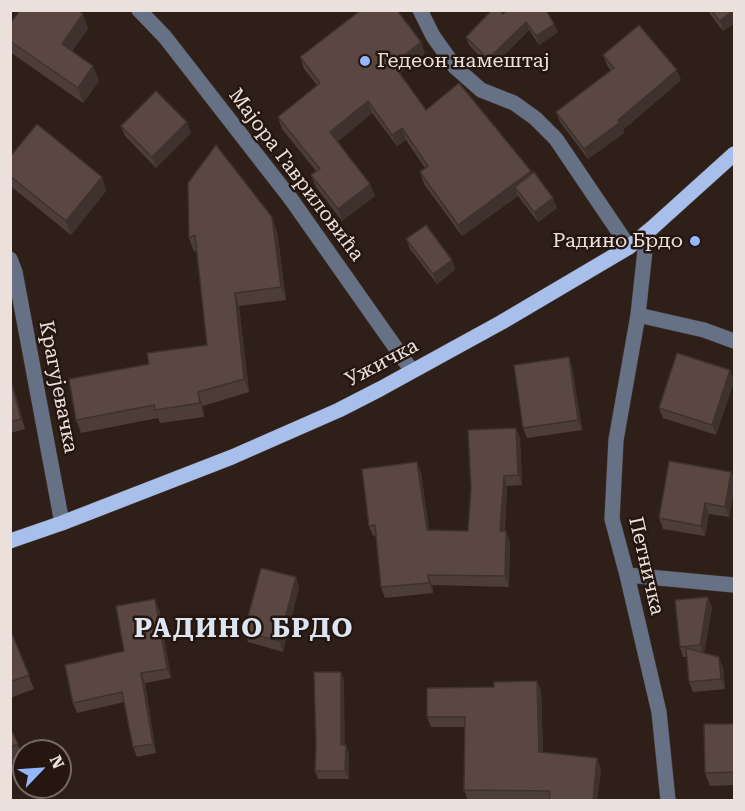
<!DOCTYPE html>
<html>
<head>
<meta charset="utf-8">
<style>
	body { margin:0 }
	#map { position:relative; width:745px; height:811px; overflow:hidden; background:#2f1f19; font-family:"Roboto Serif",serif }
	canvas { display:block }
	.frame { position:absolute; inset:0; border:12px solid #ece0dc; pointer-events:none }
	.north { position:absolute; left:12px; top:739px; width:60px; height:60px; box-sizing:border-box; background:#251610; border:2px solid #756762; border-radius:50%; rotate:65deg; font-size:16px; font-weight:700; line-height:24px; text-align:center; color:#ece0dc }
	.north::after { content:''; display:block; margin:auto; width:21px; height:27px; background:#94b7fd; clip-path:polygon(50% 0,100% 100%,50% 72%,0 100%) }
</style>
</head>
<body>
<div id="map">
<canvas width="745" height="811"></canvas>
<div class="frame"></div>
<div class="north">N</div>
</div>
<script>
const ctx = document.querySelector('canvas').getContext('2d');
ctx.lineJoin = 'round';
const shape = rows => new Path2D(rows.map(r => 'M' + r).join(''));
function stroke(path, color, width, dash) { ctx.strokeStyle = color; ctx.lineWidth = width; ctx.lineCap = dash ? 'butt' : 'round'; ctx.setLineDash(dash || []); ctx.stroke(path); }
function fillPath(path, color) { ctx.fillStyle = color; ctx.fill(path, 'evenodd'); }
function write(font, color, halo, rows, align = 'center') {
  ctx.font = font + ' "Roboto Serif",serif'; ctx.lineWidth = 5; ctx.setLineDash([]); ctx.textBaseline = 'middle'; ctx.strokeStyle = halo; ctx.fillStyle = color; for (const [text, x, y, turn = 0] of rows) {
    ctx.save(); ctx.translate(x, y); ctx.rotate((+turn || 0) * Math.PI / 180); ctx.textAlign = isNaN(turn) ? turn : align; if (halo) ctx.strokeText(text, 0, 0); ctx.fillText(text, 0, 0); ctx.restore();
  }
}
const minor = shape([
	[139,10,165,37,291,199,412,371],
	[420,10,433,36,455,67,481,90,514,103,535,118,556,139,629,247],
	[647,232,638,315,616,440,612,519,627,575,659,712,668,800],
	[10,259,15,272,62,523],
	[638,315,704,330,734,341],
	[627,575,734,585]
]);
const major = shape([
	[10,541,62,523,232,457,339,410,380,389,502,322,629,247,652,228,734,154]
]);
stroke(minor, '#493a34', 16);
stroke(major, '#493a34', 16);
stroke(minor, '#667186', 15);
stroke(major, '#a8bfec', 15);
fillPath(shape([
	[549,10,547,12,554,24,558,32,539,45,529,30,491,68,469,45,466,37,503,14],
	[707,10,735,10,735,23,723,31],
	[10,24,88,29,72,51,93,66,99,81,83,103,10,52],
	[425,53,400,73,426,110,532,174,557,208,538,222,518,196,462,236,424,184,420,172,425,168,406,140,397,146,372,113,338,141,375,196,342,221,316,187,311,175,316,171,282,129,278,117,317,85,304,69,300,57],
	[603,55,681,80,623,130,624,133,588,159,560,122,556,112,611,71,607,65],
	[187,122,191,133,156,168,125,136,121,126],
	[10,157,102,177,106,191,71,235,13,188,10,192],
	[188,183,277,231,286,300,239,306,249,392,203,406,204,417,160,423,158,418,81,433,76,420,149,364,207,345,197,250,194,252,189,238],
	[406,239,452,260,455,270,437,284,410,249],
	[572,367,582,430,527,438,523,428],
	[10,378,14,389,25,429,10,433],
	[734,381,716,435,663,418,659,408],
	[516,428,520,438,522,485,507,486,505,531,510,542,509,587,432,585,433,593,385,598,381,587,376,535,373,536,369,526,421,472,429,530,468,531],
	[731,472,735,480,735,486,729,517,709,514,705,536,663,529,659,518],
	[296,577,299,587,283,652,248,642,244,632],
	[712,607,704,653,723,667,725,689,693,692,689,682,687,657,683,657,680,647],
	[159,609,171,678,145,683,156,753,137,757,133,747,124,702,77,713,73,703,124,651],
	[10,629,34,689,10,698],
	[344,680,344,745,346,745,349,754,349,779,318,779,315,771],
	[537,681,541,691,543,752,597,758,601,769,597,801,468,801,464,790,465,727,431,727,427,717,494,687],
	[735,724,735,785,710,786,705,773],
	[10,727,23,757,10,763]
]), '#4d3d38');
fillPath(shape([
	[733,10,735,10,735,23,723,31,720,21],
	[83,14,88,29,67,58,62,44],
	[526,22,529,30,491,68,488,59],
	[554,24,558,32,539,45,536,36],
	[421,42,425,53,397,75,393,64],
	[93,66,99,81,83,103,78,88],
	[677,70,681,80,623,130,624,133,588,159,584,149],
	[368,101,372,113,335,144,330,132],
	[187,122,191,133,156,168,152,157],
	[402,128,406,140,397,146,392,135],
	[531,171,535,183,515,187,518,196,462,236,458,225],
	[102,177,106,191,71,235,66,221],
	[10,180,13,188,10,192],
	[370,184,375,196,342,221,338,209],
	[553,198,557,208,538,222,534,212],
	[272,217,277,231,286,300,281,287],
	[452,260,455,270,437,284,433,274],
	[235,293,239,306,249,392,244,379],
	[569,357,572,367,582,430,578,420],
	[730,370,734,381,716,435,712,425],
	[11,378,14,389,25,429,21,419],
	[198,392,203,406,204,417,200,403],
	[516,428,520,438,522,485,518,475],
	[417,462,421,472,431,541,427,530],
	[731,472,735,480,735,486,729,517,725,507],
	[504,476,507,486,504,542,500,531],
	[705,503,709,514,705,536,701,526],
	[506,531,510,542,509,587,505,576],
	[428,575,432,585,433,593,429,583],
	[296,577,299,587,283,652,279,641],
	[708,597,712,607,703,655,700,645],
	[155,599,159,609,171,678,167,669],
	[719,657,723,667,725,689,721,679],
	[341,672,344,680,345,754,341,745],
	[141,673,145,683,156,753,153,744],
	[537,681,541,691,543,762,539,752],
	[346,745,349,754,349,779,345,771],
	[597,758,601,769,597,801,593,801]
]), '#3f322e');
const building = shape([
	[20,10,78,10,83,14,62,44,93,66,78,88,10,41,10,24,20,10],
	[361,10,397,10,421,42,393,64,426,110,459,83,531,171,458,225,420,172,428,166,402,128,392,135,368,101,330,132,370,184,338,209,311,175,320,169,278,117,320,83,300,57,361,10],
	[492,10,499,10,503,14,508,10,546,10,554,24,536,36,526,22,488,59,466,37,492,10],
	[711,10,733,10,720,21,711,10],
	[639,25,677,70,618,120,620,122,584,149,556,112,614,68,603,55,639,25],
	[156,91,187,122,152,157,121,126,156,91],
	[37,124,102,177,66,221,10,176,10,157,37,124],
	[216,145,272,217,281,287,235,293,244,379,198,392,200,403,155,410,154,405,76,420,69,379,149,364,147,353,207,345,195,235,189,238,188,183,216,145],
	[534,172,553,198,534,212,515,187,534,172],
	[426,225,452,260,433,274,406,239,426,225],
	[677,353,730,370,712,425,659,408,677,353],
	[569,357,578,420,523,428,514,365,569,357],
	[10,378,21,419,10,422,10,378],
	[516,428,518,475,504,476,500,531,506,531,505,576,428,575,429,583,381,587,375,525,369,526,362,469,417,462,427,530,468,531,471,488,468,430,516,428],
	[669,461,731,472,725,507,705,503,701,526,659,518,669,461],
	[261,568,296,577,279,641,244,632,261,568],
	[708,597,700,645,680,647,675,600,708,597],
	[155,599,167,669,141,673,153,744,133,747,122,692,73,703,65,665,124,651,116,606,155,599],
	[10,629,29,675,10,682,10,629],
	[686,648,719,657,721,679,689,682,686,648],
	[314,672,341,672,341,745,346,745,345,771,315,771,316,745,314,672],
	[537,681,539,752,597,758,593,801,549,801,550,791,464,790,465,717,427,717,427,688,494,687,494,682,537,681],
	[704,724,735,724,735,772,705,773,704,724],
	[10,727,18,744,10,747,10,727]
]);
fillPath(building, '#5a4741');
stroke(building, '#3f322e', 1.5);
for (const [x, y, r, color] of [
	[365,61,6,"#94b7fd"],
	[695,241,6,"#94b7fd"]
]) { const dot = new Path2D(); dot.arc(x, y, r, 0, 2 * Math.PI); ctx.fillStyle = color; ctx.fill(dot); stroke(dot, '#251610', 2); }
write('20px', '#ece0dc', '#251610', [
	["Гедеон намештај",377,61],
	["Радино Брдо",683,241,"right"]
], 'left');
write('20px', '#ece0dc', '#251610', [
	["Мајора Гавриловића",296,175,53],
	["Ужичка",382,363,-28],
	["Крагујевачка",58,387,79],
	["Петничка",646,566,77]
]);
ctx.letterSpacing = '1.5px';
write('bold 26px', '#dde4f2', '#251610', [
	["РАДИНО БРДО",244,629]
]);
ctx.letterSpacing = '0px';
</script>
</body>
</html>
